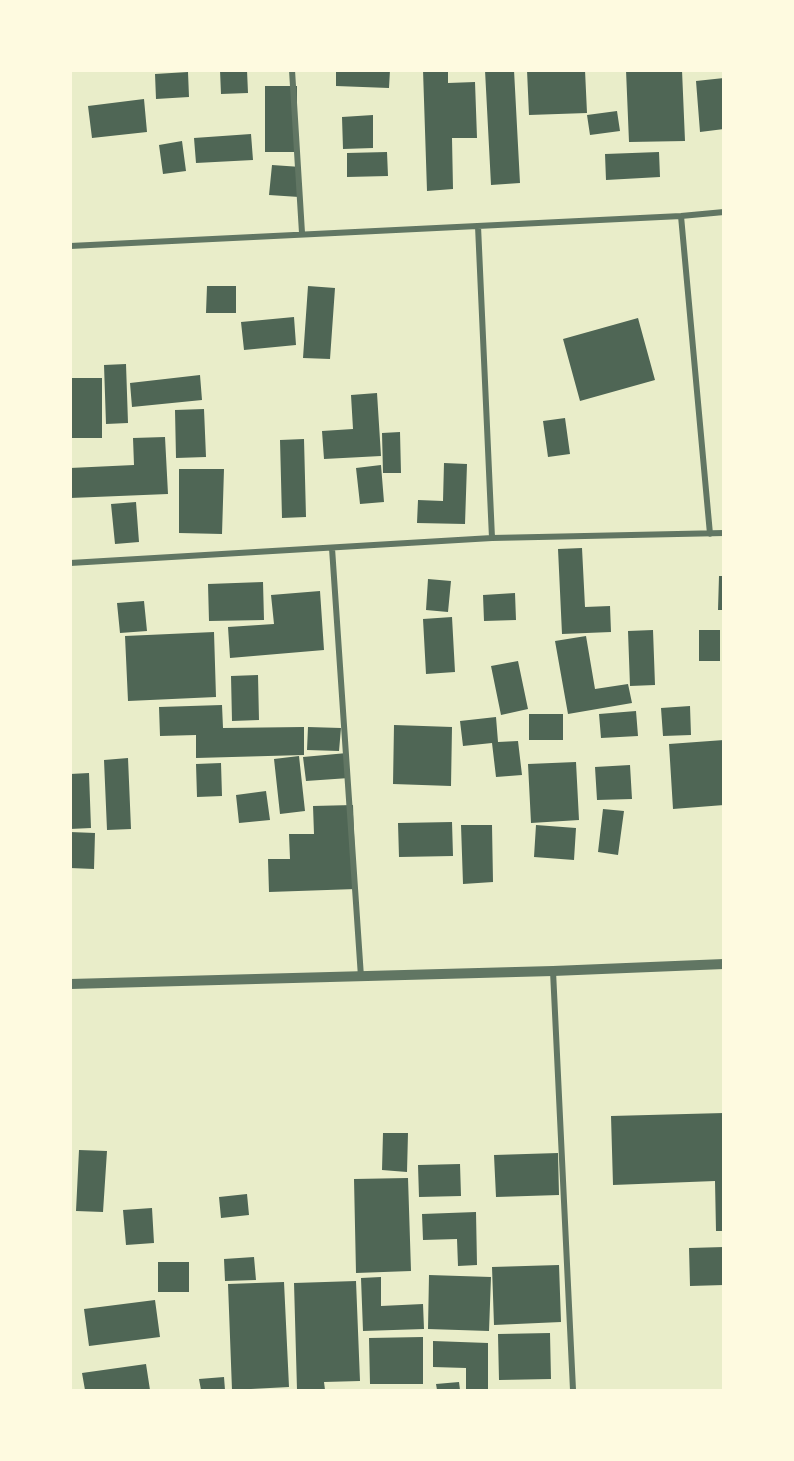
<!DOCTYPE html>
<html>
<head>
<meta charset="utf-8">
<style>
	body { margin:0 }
	#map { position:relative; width:794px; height:1461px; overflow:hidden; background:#e9edc9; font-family:"Crimson Pro",serif }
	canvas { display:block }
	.frame { position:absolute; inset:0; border:72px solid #fefae0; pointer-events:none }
</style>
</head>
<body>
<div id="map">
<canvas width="794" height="1461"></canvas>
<div class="frame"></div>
</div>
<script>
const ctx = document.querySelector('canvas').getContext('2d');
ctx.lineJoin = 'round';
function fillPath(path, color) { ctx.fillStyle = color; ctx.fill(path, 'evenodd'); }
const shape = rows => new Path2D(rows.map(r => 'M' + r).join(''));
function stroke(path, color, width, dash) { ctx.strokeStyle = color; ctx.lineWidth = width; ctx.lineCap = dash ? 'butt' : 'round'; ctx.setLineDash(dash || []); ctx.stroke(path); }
fillPath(shape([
	[220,70,247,70,248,93,221,94],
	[336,70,390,70,389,88,336,86],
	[423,70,448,70,448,83,475,82,477,138,452,138,453,189,427,191],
	[485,70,514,70,520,183,491,185],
	[527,70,585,70,587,113,529,115],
	[626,70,682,70,685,141,629,142],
	[188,72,189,97,156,99,155,74],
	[724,78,724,129,700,132,696,81],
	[265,86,297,86,297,152,265,152],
	[144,99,147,132,92,138,88,106],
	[617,111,620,131,590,135,587,115],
	[373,115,373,148,343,149,342,117],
	[251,134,253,160,196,163,194,138],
	[182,141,186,171,163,174,159,145],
	[387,152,388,176,347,177,347,153],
	[659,152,660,177,606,180,605,154],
	[272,165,301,167,299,197,269,195],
	[207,286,236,286,236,313,206,313],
	[308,286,335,288,330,359,303,358],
	[294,317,296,345,244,350,241,322],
	[638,318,655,380,580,401,563,339],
	[126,364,128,423,106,424,104,365],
	[200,375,202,400,132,407,130,383],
	[70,378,102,378,102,438,70,438],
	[377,393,381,456,324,459,322,431,353,429,351,395],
	[204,409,206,457,176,458,175,410],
	[565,418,570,454,548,457,543,421],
	[400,432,401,473,383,473,382,433],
	[165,437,168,494,70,498,70,468,134,465,133,438],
	[304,439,306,517,282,518,280,440],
	[444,463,467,464,465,524,417,523,418,500,443,501],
	[381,465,384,502,360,504,356,468],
	[179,469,224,469,222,534,179,533],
	[136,502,139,542,115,544,111,504],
	[582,548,585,607,610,606,611,632,562,634,558,549],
	[719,576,724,576,724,610,718,610],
	[428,579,451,581,448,612,426,610],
	[263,582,264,620,209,621,208,584],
	[320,591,324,650,230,658,228,627,274,624,271,595],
	[515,593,516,620,484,621,483,595],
	[144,601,147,631,120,633,117,603],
	[452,617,455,672,426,674,423,619],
	[653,630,655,685,630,686,628,631],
	[699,630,720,630,720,661,699,661],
	[214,632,216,697,128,701,125,636],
	[586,636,595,689,628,684,632,703,568,714,555,641],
	[518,661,528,709,501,715,491,666],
	[258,675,259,720,232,721,231,676],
	[222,705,223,728,304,727,304,755,196,758,196,735,160,736,159,707],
	[690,706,691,735,663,736,661,708],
	[636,711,638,736,601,738,599,714],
	[529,714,563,714,563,740,529,740],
	[496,717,498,742,518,741,522,775,496,777,492,743,463,746,460,721],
	[394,725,452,727,451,786,393,784],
	[308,727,341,728,339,751,307,750],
	[724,740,724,805,673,809,669,744],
	[347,753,349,778,306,781,303,757],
	[299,756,305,811,280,814,274,759],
	[128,758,131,829,107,830,104,760],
	[576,762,579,820,531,823,528,764],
	[221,763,222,796,197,797,196,764],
	[630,765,632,799,597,800,595,767],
	[89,773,91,828,70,829,70,774],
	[266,791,270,820,239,823,236,795],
	[353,805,356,889,269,892,268,859,290,859,289,834,314,834,313,806],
	[603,809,624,811,618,855,598,852],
	[452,822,453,856,399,857,398,823],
	[461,825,492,825,493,882,463,884],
	[536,825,576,828,574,860,534,857],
	[70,832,95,833,94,869,70,868],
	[724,1113,724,1231,716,1231,715,1181,613,1185,611,1116],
	[383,1133,408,1133,407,1172,382,1170],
	[79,1150,107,1151,103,1212,76,1211],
	[558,1153,559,1195,496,1197,494,1155],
	[460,1164,461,1196,419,1197,418,1165],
	[408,1178,411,1271,356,1273,354,1179],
	[247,1194,249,1215,221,1218,219,1197],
	[152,1208,154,1243,126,1245,123,1210],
	[476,1212,477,1265,458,1266,457,1239,423,1240,422,1214],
	[724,1247,724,1285,690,1286,689,1248],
	[254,1257,256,1280,225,1281,224,1259],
	[158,1262,189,1262,189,1292,158,1292],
	[559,1265,561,1322,494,1325,492,1267],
	[429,1275,491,1277,489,1331,428,1329],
	[381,1277,381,1306,423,1304,424,1329,363,1331,361,1278],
	[356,1281,360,1381,324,1382,325,1390,297,1390,294,1283],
	[284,1282,289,1387,232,1390,228,1284],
	[155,1300,160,1337,89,1346,84,1309],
	[550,1333,551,1379,499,1380,498,1334],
	[423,1337,423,1384,370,1384,369,1338],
	[433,1341,488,1343,488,1390,466,1390,466,1368,433,1367],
	[146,1364,150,1390,85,1390,82,1373],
	[224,1377,225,1390,201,1390,199,1379],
	[459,1382,460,1390,437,1390,436,1384]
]), '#4f6655');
stroke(shape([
	[292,70,302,233],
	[681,216,710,534],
	[478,226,492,538],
	[70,246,681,216,724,212],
	[332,548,361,977],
	[70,563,492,538,724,533],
	[553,971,573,1390]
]), '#617663', 6);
stroke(shape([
	[70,984,553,971,724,964]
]), '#617663', 10);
</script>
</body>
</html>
